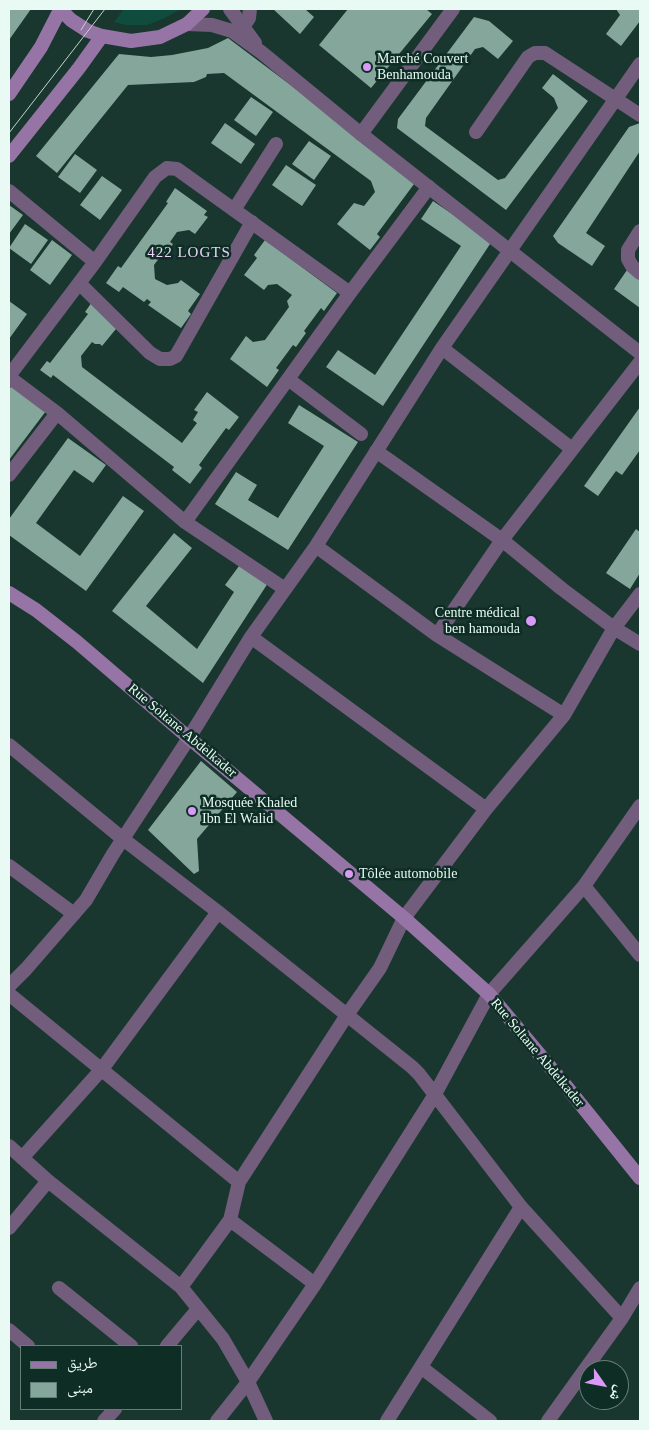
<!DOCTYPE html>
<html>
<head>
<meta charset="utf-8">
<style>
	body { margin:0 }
	#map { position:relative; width:649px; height:1430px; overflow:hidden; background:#19372e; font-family:Georgia,"Noto Naskh Arabic",serif }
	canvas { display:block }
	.frame { position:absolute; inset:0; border:10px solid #e8faf3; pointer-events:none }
	.legend { position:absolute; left:20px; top:1345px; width:162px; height:65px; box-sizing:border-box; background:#0e2d24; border:1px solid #657f77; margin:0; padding:6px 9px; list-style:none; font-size:15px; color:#e8faf3 }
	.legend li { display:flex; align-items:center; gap:10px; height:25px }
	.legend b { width:25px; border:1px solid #657f77 }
	.north { position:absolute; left:579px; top:1360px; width:50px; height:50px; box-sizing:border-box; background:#0e2d24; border:1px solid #657f77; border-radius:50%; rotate:123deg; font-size:14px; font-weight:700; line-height:20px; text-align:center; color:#e8faf3 }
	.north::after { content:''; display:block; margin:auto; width:18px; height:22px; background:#d99af7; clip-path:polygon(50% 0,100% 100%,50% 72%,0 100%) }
</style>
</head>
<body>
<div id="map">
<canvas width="649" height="1430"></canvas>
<div class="frame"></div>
<ul class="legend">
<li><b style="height:6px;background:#9675a6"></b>طريق</li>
<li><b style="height:14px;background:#85a69a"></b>مبنى</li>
</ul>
<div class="north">ش</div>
</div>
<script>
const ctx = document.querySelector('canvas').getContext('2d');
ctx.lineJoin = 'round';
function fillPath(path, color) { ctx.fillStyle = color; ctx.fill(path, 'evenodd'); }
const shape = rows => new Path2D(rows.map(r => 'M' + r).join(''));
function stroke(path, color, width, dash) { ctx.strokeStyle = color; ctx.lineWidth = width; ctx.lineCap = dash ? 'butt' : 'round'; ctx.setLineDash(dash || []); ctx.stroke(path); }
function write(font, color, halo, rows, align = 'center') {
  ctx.font = font + ' Georgia,serif'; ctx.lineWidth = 5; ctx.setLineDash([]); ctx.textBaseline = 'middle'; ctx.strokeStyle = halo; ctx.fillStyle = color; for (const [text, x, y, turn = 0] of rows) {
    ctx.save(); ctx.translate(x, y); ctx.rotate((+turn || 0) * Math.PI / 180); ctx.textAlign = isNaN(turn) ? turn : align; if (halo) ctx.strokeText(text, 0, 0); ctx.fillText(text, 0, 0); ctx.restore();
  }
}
fillPath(shape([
	[124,9,181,9,165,18,147,25,126,25,114,22]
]), '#104c3d');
fillPath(shape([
	[9,9,31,9,9,40],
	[273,9,305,9,314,17,300,34],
	[348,9,426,9,432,14,371,88,319,45],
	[616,9,640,9,640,21,621,46,606,34,620,15],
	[474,17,489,21,513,41,498,59,483,47,475,49,426,118,425,126,498,180,505,178,558,108,554,98,542,88,553,74,588,101,506,210,397,128,398,119],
	[228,38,417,180,377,234,380,237,370,250,337,224,354,203,364,206,375,192,371,181,224,73,207,74,206,77,194,82,128,85,57,173,36,156,119,54,151,57,172,55,208,48],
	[251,97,273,112,256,136,234,120],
	[225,123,255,144,241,164,211,143],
	[640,123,640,151,586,233,605,246,592,266,558,243,553,236,629,127],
	[309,141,331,156,314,180,292,164],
	[75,154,97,170,80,193,58,177],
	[286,165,316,185,302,206,272,185],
	[102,176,122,190,100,220,80,205],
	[175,188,207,211,204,215,208,217,195,234,189,230,177,232,170,242,173,244,163,259,160,257,154,265,155,279,167,285,178,283,181,280,200,294,188,311,191,314,181,328,148,305,151,302,147,299,144,302,123,287,119,292,106,283,118,266,121,268,168,203,166,202],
	[433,201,492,241,383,406,326,367,338,350,375,375,461,246,421,219],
	[9,205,23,215,9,234],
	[25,224,48,240,31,264,9,248],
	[52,240,72,255,50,285,30,270],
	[265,240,337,293,324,311,321,308,304,331,306,333,296,347,293,345,276,368,279,370,267,387,230,359,246,336,253,342,265,340,289,307,287,301,292,295,277,284,268,285,264,290,244,275,257,258,254,255],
	[627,270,640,280,640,308,614,289],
	[9,301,27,314,9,339],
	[92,302,120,324,102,346,100,344,95,344,92,342,81,356,82,367,182,443,197,423,193,420,198,412,194,410,207,392,239,417,229,430,226,428,199,465,202,468,190,484,172,470,174,467,53,375,51,378,40,370,47,361,50,363,88,314,85,312],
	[12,385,46,411,9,460,9,390],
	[299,405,358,442,288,550,215,504,236,472,257,485,248,500,278,518,324,446,288,423],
	[640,407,640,450,622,475,616,471,598,496,584,486],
	[68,438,106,465,93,483,74,470,36,523,80,556,123,496,144,511,86,591,9,535,9,519],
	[636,529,640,532,640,573,630,589,606,573],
	[174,533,192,548,146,606,197,649,234,592,225,585,242,562,268,583,203,683,112,611],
	[201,761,237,792,197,839,199,871,194,874,148,830]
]), '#85a69a');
stroke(shape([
	[243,27,249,18,250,9],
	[476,132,528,57,535,53,545,53,640,115],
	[361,134,453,9],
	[9,191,95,262],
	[234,210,276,144],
	[640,231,628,250,628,259,632,266,640,273],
	[79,283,150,353,160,359,170,359,176,356,252,222],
	[442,348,572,449],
	[9,376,95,262,155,177,167,168,177,169,350,293],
	[9,377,57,413,185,522,285,589],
	[288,379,361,434],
	[376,451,502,540,562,589,614,628,640,644],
	[9,475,57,413],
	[185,522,350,293,429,187],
	[316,546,437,635,564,715],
	[437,635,502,540,640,362],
	[251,637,486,809],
	[9,745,123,839,218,912,412,1067,419,1074,521,1207,622,1318],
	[9,866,74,914],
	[584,886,640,955],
	[9,986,26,969,86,900,113,854,189,738,251,637,316,546,442,348,640,64],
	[9,994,239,1182],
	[9,1146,48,1181,181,1287,223,1339,248,1382,266,1421],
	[22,1158,102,1069,218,912],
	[230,1220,315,1284],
	[9,1228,48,1181],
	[181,1287,230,1220,239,1182,347,1015,380,968,404,918,486,809,564,715,614,628,640,594],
	[59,1288,131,1346],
	[9,1330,28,1346],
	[167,1346,198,1309],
	[421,1367,490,1421],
	[104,1421,115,1409],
	[217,1421,248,1382,315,1284,434,1096,489,994,584,886,640,806],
	[387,1421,521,1207],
	[548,1421,622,1318,640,1288]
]), '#725d7c', 14);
stroke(shape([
	[230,9,255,43],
	[187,24,212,25,232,31,261,52,361,134,640,353]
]), '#725d7c', 14);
stroke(shape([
	[60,9,71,20,88,31,102,36,131,41,160,37,187,24,203,9],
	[9,94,41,47,60,10],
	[9,156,79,68,102,36],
	[9,593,36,610,77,642,189,738,404,918,489,994,566,1086,640,1178]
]), '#9675a6', 14);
stroke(shape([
	[81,30,94,9],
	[9,133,105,9]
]), '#c0d4cd', 1);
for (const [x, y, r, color] of [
	[367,67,5,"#d99af7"],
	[531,621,6,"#d99af7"],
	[192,811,5,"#d99af7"],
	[349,874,5,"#d99af7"]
]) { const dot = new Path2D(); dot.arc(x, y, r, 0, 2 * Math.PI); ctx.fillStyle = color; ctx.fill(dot); stroke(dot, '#0e2d24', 2); }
write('14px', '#e8faf3', '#0e2d24', [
	["Marché Couvert",377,59],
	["Benhamouda",377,75],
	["Centre médical",520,613,"right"],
	["ben hamouda",520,629,"right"],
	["Mosquée Khaled",202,803],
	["Ibn El Walid",202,819],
	["Tôlée automobile",359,874]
], 'left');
write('14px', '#e8faf3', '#0e2d24', [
	["Rue Soltane Abdelkader",182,731,40],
	["Rue Soltane Abdelkader",537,1053,50]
]);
ctx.letterSpacing = '1px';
write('15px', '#eed3fb', '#0e2d24', [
	["422 LOGTS",189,253]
]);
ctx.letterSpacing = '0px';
</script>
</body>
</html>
